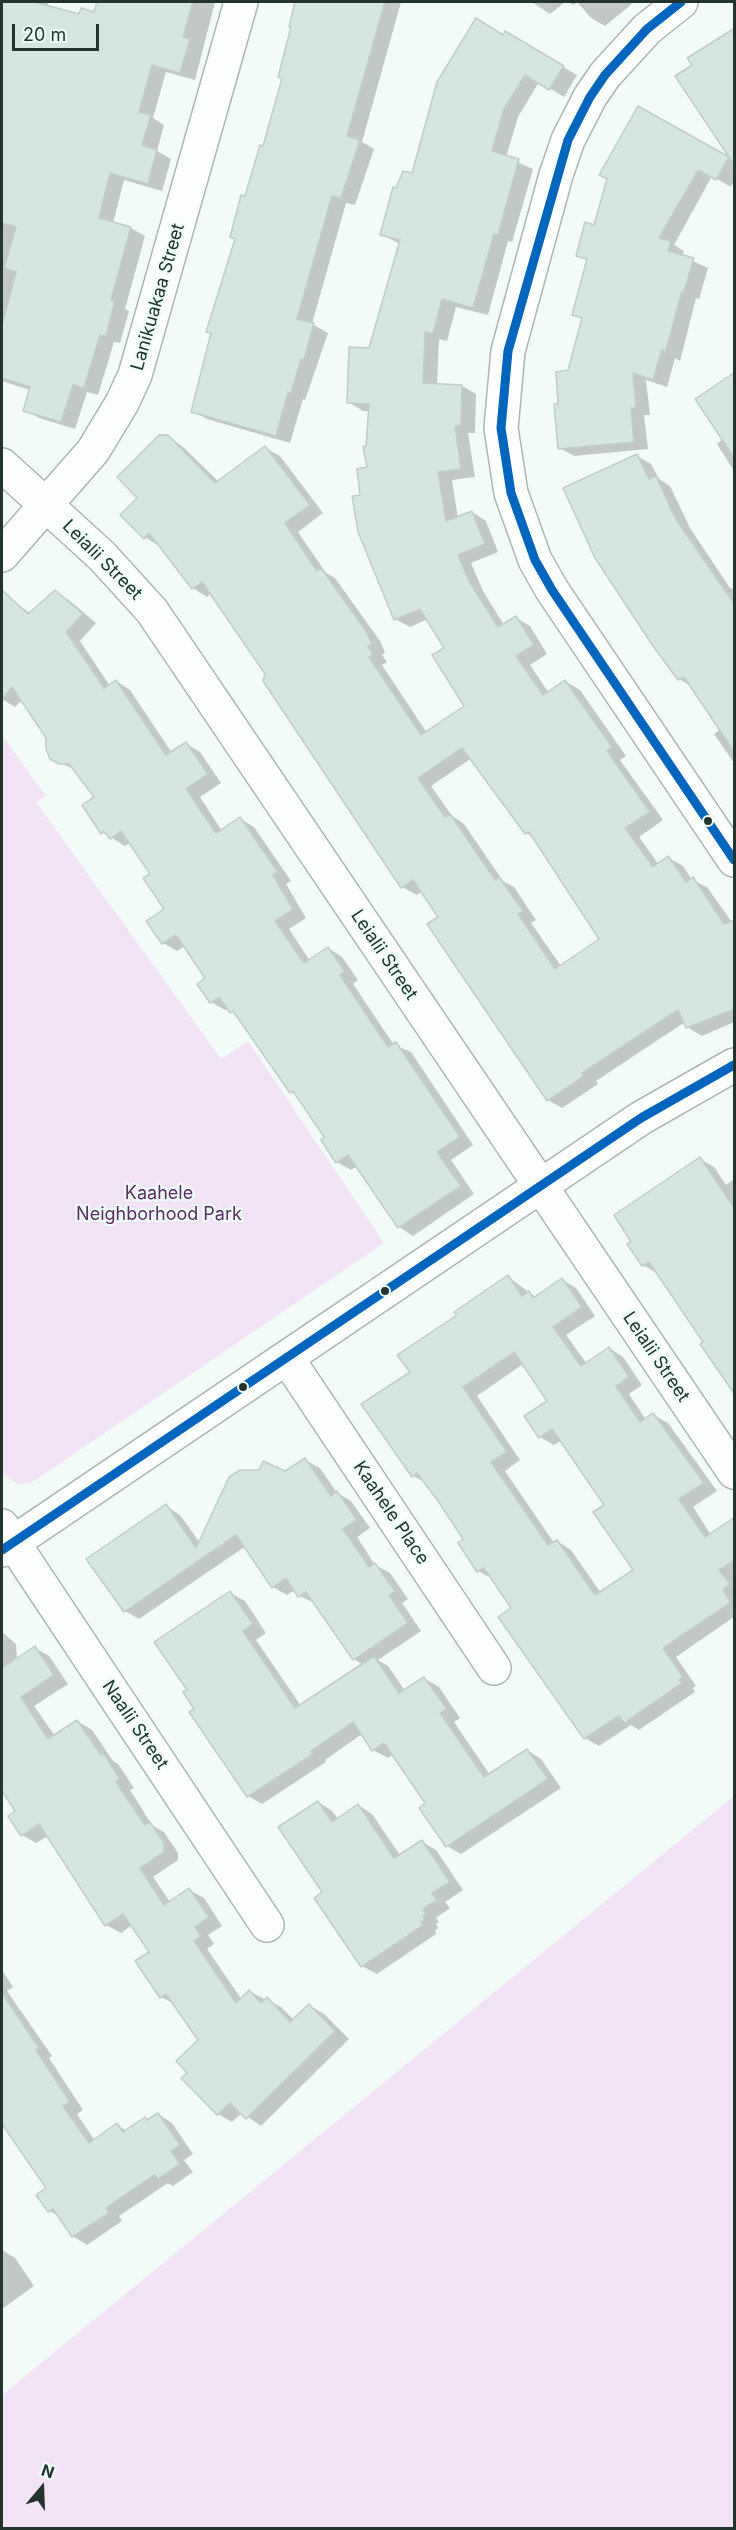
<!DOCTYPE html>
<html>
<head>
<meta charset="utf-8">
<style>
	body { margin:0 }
	#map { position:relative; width:736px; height:2530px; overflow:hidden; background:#f2fbf7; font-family:Inter,sans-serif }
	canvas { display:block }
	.frame { position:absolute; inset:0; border:3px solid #23332d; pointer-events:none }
	.north { position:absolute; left:12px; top:2458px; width:60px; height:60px; -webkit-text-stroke:4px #eefff8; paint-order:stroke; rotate:19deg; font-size:16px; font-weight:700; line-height:24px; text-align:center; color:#23332d }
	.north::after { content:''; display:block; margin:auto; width:21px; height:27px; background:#23332d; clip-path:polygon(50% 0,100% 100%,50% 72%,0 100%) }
	.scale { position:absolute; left:12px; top:24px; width:87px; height:27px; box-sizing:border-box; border:3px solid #23332d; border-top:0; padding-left:8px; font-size:18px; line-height:21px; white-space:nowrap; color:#23332d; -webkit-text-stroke:4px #eefff8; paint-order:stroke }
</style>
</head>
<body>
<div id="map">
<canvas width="736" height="2530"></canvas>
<div class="frame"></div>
<div class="north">N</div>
<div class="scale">20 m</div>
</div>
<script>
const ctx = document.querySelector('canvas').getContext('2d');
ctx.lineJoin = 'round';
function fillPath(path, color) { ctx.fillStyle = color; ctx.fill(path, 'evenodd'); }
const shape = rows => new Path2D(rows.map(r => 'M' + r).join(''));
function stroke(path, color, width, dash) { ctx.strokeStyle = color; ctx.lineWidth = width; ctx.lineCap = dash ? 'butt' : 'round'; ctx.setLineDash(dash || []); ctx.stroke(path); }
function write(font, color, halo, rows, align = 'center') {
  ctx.font = font + ' Inter,sans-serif'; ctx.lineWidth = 4.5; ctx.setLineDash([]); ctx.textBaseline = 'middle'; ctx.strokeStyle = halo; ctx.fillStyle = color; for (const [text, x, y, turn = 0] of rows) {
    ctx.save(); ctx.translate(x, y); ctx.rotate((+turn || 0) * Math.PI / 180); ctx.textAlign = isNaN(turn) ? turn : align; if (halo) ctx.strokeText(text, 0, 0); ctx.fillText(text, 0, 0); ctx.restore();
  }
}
fillPath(shape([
	[2,735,46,796,36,802,221,1059,248,1041,384,1243,40,1477,30,1483,18,1484,2,1474],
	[734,1796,734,2528,2,2528,2,2395]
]), '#f2e2f5');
fillPath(shape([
	[2,2,48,2,47,7,80,16,95,14,98,2,215,2,195,80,166,72,153,118,164,125,157,151,171,159,162,191,124,180,113,223,131,228,145,236,125,309,129,311,120,343,114,342,98,395,87,392,75,429,39,418,25,410,30,390,2,381],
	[297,2,401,2,362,142,374,149,355,205,346,203,312,324,328,333,305,400,303,399,290,443,207,419,193,411,212,334,208,331,283,78],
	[532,2,565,2,550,14],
	[567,2,630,2,632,4,605,26,591,18,577,2,574,5],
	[734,30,734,181,731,187,712,176,674,245,684,251,682,256,708,268,699,299,696,298,680,361,675,358,667,387,646,380,650,415,644,415,648,449,574,456,560,448,560,405,583,320,573,314,588,261,577,255,595,227,638,108,733,161,694,65],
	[506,33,577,75,564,97,539,82,518,117,506,157,533,169,512,242,508,241,488,315,456,307,447,341,439,339,437,385,462,386,476,394,475,433,468,433,475,477,452,480,458,518,472,512,486,521,498,552,471,563,483,591,504,625,516,618,530,626,547,654,530,665,549,693,566,682,580,690,626,756,620,760,663,820,639,837,659,865,669,858,683,866,692,880,707,887,734,925,734,1022,702,1036,687,1027,685,1022,596,1081,598,1084,562,1108,548,1100,422,891,417,895,402,887,266,674,211,593,207,597,193,588,159,546,145,537,139,498,167,437,182,446,219,482,265,448,280,456,323,513,298,532,326,573,335,578,380,641,385,652,382,655,387,662,382,665,427,733,466,706,446,649,428,619,410,627,395,619,362,497,369,468,370,411,363,411,348,402,370,350,400,244,381,234,397,190,413,175],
	[472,758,526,833,535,838,601,939,561,966,531,923,536,920,514,887,503,881,464,824,452,816,431,786],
	[734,374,734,471,717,444,723,439],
	[637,456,651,464,659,479,670,486,690,528,730,588,734,589,734,763,714,734,721,729,692,687,679,679],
	[55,592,69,600,96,623,80,641,110,686,116,681,130,690,172,753,186,744,200,752,221,783,200,797,222,831,240,819,254,827,291,881,286,884,306,918,289,929,310,961,328,948,342,957,358,980,353,984,394,1045,411,1052,473,1145,451,1160,474,1194,413,1236,399,1227,358,1166,351,1170,337,1162,326,1138,299,1097,291,1092,237,1015,229,1008,225,1010,211,1002,207,979,185,946,177,951,163,943,166,910,152,875,130,843,125,846,102,832,96,797,76,770,56,761,48,738,22,700,15,707,2,699,2,604,8,597,31,614],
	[700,1159,714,1167,726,1185,734,1179,734,1392,705,1342,657,1273,643,1265],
	[508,1277,536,1297,562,1280,576,1288,595,1316,566,1335,587,1364,609,1348,623,1357,642,1385,629,1394,646,1420,653,1415,668,1423,717,1491,693,1507,711,1535,734,1526,734,1617,676,1657,696,1686,693,1688,695,1692,639,1730,631,1725,599,1746,585,1738,513,1609,493,1579,478,1571,466,1540,426,1483,413,1476,412,1372,459,1316],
	[523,1364,549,1401,540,1437,554,1445,562,1440,606,1505,635,1570,601,1593,571,1550,557,1541,554,1543,505,1471,520,1460,477,1396],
	[305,1460,320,1468,337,1493,351,1501,370,1528,357,1537,375,1565,390,1573,408,1599,402,1603,421,1631,378,1660,388,1666,405,1691,425,1679,439,1687,460,1718,454,1722,490,1775,527,1750,541,1759,561,1788,461,1854,447,1846,427,1804,394,1754,388,1758,373,1750,362,1734,325,1760,326,1762,262,1804,248,1796,196,1709,189,1690,230,1593,245,1601,266,1633,256,1640,301,1706,363,1665,354,1659,315,1603,299,1596,295,1590,287,1595,273,1587,246,1546,139,1619,125,1611,166,1506,180,1515,200,1543,285,1473],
	[2,1632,16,1644,17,1659,35,1648,49,1656,68,1684,34,1706,55,1736,77,1721,92,1730,113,1761,118,1764,134,1788,130,1790,152,1825,164,1832,178,1853,178,1860,153,1877,170,1902,189,1890,204,1898,222,1926,208,1935,214,1944,207,1949,242,2000,250,1992,281,2007,294,2020,310,2006,324,2014,349,2039,261,2126,242,2113,232,2122,218,2114,189,2073,200,2040,176,2005,161,1997,151,1952,132,1925,121,1933,106,1925,48,1836,36,1843,22,1835,17,1811,2,1775],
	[318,1802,332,1811,338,1819,358,1805,372,1814,400,1855,422,1842,436,1850,463,1890,445,1902,450,1908,436,1918,439,1922,436,1924,438,1928,435,1931,436,1934,377,1974,362,1966,324,1893],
	[2,1970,13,1987,7,1991,52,2056,49,2058,83,2110,77,2114,95,2141,117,2125,127,2131,158,2114,172,2123,193,2154,184,2160,193,2172,173,2186,168,2183,119,2216,122,2221,87,2245,73,2236,60,2217,50,2211,48,2189,2,2120],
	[2,2250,15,2258,34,2286,2,2309]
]), '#0003');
const building = shape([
	[2,2,34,2,79,14,81,8,94,12,97,2,193,2,183,37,190,39,180,73,152,65,139,112,151,115,142,145,157,150,148,184,110,173,99,218,131,227,111,300,115,301,106,336,100,335,84,388,73,385,61,422,23,411,30,387,2,378,2,325,16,272,4,268,16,227,2,223,2,2],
	[295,2,385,2,347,136,360,140,341,198,332,196,297,319,314,323,304,360,301,359,291,393,288,392,276,436,191,412,211,333,206,332,235,239,230,237,241,195,245,196,260,145,263,146,282,78,278,77,291,27,289,27,295,2],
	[476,18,503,35,505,31,564,66,549,90,525,75,504,109,492,151,519,159,498,235,494,234,473,308,442,299,433,334,425,332,423,383,462,385,461,426,455,426,461,469,438,472,446,521,472,511,485,544,458,555,469,581,498,627,516,616,534,645,516,656,543,695,565,680,612,747,607,751,650,812,625,828,653,867,668,856,686,882,693,877,724,924,735,920,735,1009,686,1028,678,1010,582,1073,584,1076,547,1101,427,924,438,917,413,880,401,888,263,681,265,674,202,582,192,589,149,533,144,539,120,515,137,498,117,477,159,435,168,435,215,483,265,446,310,505,285,523,317,571,321,568,366,631,372,644,368,646,373,654,369,657,421,735,464,706,432,655,444,648,420,609,394,620,358,532,352,496,360,495,357,469,367,467,363,447,366,446,369,404,347,403,349,347,369,348,400,240,380,235,393,187,396,188,403,171,412,173,437,82,476,18],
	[462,748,525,834,529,832,599,939,555,969,518,914,523,911,499,877,495,880,450,814,445,817,418,778,462,748],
	[735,28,735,166,729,157,716,180,698,170,659,238,671,241,668,251,694,258,684,292,682,291,665,354,662,349,653,380,633,373,636,408,631,408,634,442,558,449,554,404,558,404,556,372,568,370,582,318,572,315,587,259,576,256,585,222,594,225,607,179,599,175,638,106,729,157,675,76,692,65,687,58,735,28],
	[735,372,735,459,695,399,735,372],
	[637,454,649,479,656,476,675,518,735,605,735,753,684,677,678,680,653,646,595,558,563,488,637,454],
	[2,590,28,614,55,590,83,614,66,632,104,688,116,680,166,755,186,742,208,774,186,789,216,833,240,817,278,872,273,875,293,909,275,921,304,963,328,947,345,972,340,975,388,1047,396,1042,460,1137,437,1152,461,1186,398,1228,348,1155,336,1163,321,1140,324,1137,293,1091,290,1093,233,1011,230,1013,219,997,210,1003,197,984,205,978,176,935,162,944,146,921,164,909,143,878,150,874,121,831,110,839,104,831,101,834,82,805,94,797,69,764,59,764,50,759,46,749,46,738,12,687,2,699,2,590],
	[700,1157,735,1209,735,1395,700,1344,703,1342,649,1262,642,1266,627,1244,631,1242,614,1215,700,1157],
	[508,1275,522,1296,529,1291,533,1298,562,1278,582,1307,553,1327,581,1366,609,1347,629,1377,616,1386,640,1422,653,1413,704,1483,679,1499,705,1537,735,1517,735,1560,719,1570,730,1584,723,1590,731,1602,663,1648,683,1677,679,1680,682,1683,624,1723,619,1716,584,1739,498,1617,511,1608,484,1568,477,1572,458,1543,463,1539,438,1501,417,1473,412,1477,361,1404,410,1372,397,1355,457,1315,454,1312,508,1275],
	[514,1352,547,1401,524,1416,539,1438,552,1429,604,1505,593,1512,633,1570,595,1595,557,1540,548,1545,491,1462,507,1452,463,1387,514,1352],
	[305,1458,331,1496,337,1491,357,1520,343,1529,369,1567,375,1563,395,1591,389,1595,408,1623,353,1660,306,1592,298,1597,286,1578,272,1588,236,1535,124,1612,86,1559,166,1504,196,1548,229,1477,240,1470,259,1470,263,1461,285,1471,305,1458],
	[230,1591,253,1624,243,1631,295,1708,374,1656,399,1693,424,1677,447,1709,440,1713,484,1777,527,1749,548,1779,446,1847,419,1808,425,1803,384,1743,372,1751,353,1722,311,1751,313,1754,247,1797,189,1712,194,1709,183,1692,187,1690,154,1642,230,1591],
	[35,1646,54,1675,21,1697,48,1739,77,1720,101,1755,104,1754,120,1779,116,1782,145,1825,150,1822,164,1843,164,1852,140,1868,164,1905,189,1888,209,1917,195,1927,201,1936,194,1941,236,2003,249,1990,261,2003,267,1997,290,2022,309,2004,335,2031,246,2119,230,2103,217,2115,181,2078,187,2073,176,2061,198,2040,166,1994,160,1998,135,1961,149,1952,123,1914,105,1926,39,1824,21,1836,8,1816,15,1811,2,1791,2,1668,35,1646],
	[318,1801,332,1822,358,1804,394,1858,422,1840,450,1882,432,1893,437,1900,423,1909,426,1914,423,1916,425,1920,421,1922,423,1925,361,1967,314,1898,322,1892,278,1827,318,1801],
	[2,1993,39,2048,36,2050,70,2102,63,2106,89,2143,117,2123,123,2132,145,2117,147,2120,158,2113,180,2145,171,2151,180,2164,158,2179,154,2175,106,2208,109,2213,72,2237,53,2209,48,2212,36,2195,46,2188,2,2124,2,1993]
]);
fillPath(building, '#d5e6df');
stroke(building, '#c1cdc8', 1.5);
const street = shape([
	[681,2,647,29,605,75,590,97,568,140,556,175,508,351,501,428,511,493,535,560,552,590,734,860],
	[2,465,102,556,152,611,734,1472],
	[2,555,93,451,122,403,135,375,241,2],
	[287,1358,494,1668],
	[2,1526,267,1925]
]);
const secondary = shape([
	[2,1550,641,1118,734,1065]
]);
stroke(street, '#acb7b2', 36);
stroke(secondary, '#acb7b2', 36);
stroke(street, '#fdfefe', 33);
stroke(secondary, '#fdfefe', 33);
stroke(shape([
	[681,2,647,29,605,75,590,97,568,140,508,351,501,428,511,493,535,560,552,590,734,860],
	[2,1550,641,1118,734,1065]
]), '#0065bd', 9);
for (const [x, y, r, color] of [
	[708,821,5,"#23332d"],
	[385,1291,5,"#23332d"],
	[243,1387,5,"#23332d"]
]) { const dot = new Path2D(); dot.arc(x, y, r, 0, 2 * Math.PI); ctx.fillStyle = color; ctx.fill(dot); stroke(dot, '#eefff8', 2); }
write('18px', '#23332d', '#eefff8', [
	["Lanikuakaa Street",158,297,-74],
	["Leialii Street",102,560,45],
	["Leialii Street",384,955,56],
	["Leialii Street",656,1357,56],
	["Kaahele Place",391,1513,56],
	["Naalii Street",135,1725,56]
]);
write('18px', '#5c2c60', '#eefff8', [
	["Kaahele",159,1194],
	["Neighborhood Park",159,1215]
]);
</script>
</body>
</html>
